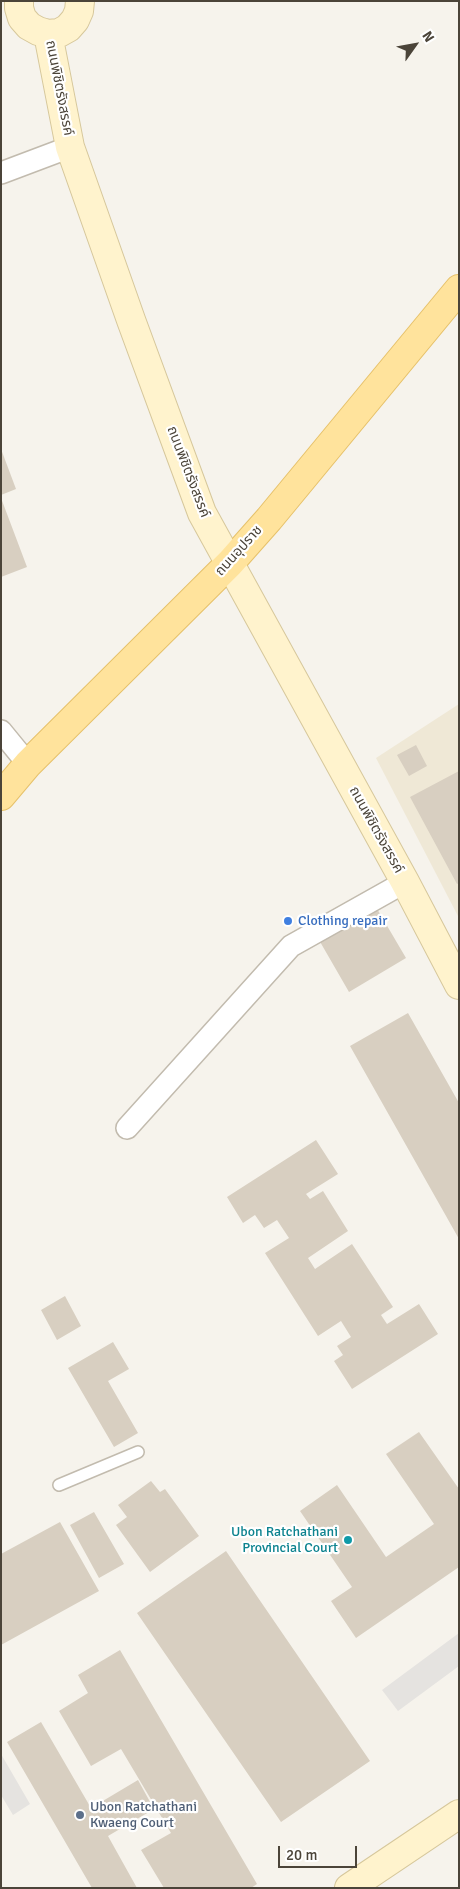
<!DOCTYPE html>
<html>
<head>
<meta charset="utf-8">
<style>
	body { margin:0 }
	#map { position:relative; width:460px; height:1889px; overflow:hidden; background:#f6f3ec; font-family:Signika,sans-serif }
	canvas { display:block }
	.frame { position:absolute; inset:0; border:2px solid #4b4439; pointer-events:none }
	.north { position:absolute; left:390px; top:20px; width:50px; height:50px; -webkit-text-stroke:4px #fff; paint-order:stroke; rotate:58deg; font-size:14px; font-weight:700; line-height:20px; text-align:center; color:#4b4439 }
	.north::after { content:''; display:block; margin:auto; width:18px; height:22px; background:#4b4439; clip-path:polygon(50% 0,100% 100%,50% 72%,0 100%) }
	.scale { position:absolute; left:278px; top:1846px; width:79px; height:22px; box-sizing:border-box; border:2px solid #4b4439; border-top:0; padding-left:6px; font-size:15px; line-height:18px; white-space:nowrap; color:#4b4439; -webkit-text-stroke:4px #fff; paint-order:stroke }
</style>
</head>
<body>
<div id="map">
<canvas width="460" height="1889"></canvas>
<div class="frame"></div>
<div class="north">N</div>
<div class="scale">20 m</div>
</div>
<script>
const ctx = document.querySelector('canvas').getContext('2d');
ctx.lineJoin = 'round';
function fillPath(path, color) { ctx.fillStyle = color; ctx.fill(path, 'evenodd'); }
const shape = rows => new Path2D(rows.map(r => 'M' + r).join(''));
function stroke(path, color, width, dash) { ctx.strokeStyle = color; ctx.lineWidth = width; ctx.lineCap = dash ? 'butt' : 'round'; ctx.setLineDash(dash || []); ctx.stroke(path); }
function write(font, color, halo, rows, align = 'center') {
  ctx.font = font + ' Signika,"Noto Sans Thai",sans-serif'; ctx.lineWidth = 4.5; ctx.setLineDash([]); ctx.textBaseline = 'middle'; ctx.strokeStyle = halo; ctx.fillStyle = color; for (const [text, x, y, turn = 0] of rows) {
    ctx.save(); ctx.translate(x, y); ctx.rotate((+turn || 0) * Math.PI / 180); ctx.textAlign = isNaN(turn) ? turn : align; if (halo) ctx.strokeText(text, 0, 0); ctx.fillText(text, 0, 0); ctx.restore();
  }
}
fillPath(shape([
	[459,704,459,918,376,758]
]), '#efe8d6');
fillPath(shape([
	[459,1633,459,1666,398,1711,382,1690],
	[1,1754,30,1804,13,1815,1,1795]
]), '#e5e3e0');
fillPath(shape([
	[1,449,16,489,1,495],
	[1,498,27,567,1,577],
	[416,745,427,766,409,776,397,755],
	[459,771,459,883,457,884,410,797],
	[376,907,406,958,349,992,319,940],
	[408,1013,459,1103,459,1239,350,1046],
	[316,1140,338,1174,306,1194,310,1199,323,1191,348,1231,308,1258,315,1269,352,1244,393,1307,381,1315,387,1324,419,1304,438,1334,352,1389,334,1361,343,1355,337,1346,351,1337,341,1321,318,1336,265,1253,289,1238,277,1220,264,1228,255,1215,243,1223,227,1197],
	[65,1296,81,1326,57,1340,41,1310],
	[113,1342,129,1369,108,1381,138,1433,114,1447,68,1368],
	[419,1432,459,1489,459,1567,356,1638,331,1601,352,1587,300,1511,337,1485,386,1557,434,1524,386,1454],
	[151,1481,160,1492,165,1489,199,1536,150,1572,116,1525,127,1517,118,1505],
	[94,1512,124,1564,99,1578,70,1525],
	[60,1522,99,1591,1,1645,1,1554],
	[226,1551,370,1761,281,1822,137,1613],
	[120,1650,257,1884,251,1888,164,1888,141,1850,171,1833,121,1749,91,1766,59,1711,88,1693,78,1675],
	[41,1722,91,1808,138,1780,154,1809,108,1836,137,1888,92,1888,7,1742]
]), '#d8cfc1');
const lane = shape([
	[59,1485,138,1452]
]);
const street = shape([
	[1,173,70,147],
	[1,731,28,764],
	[127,1128,291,946,405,882]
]);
const secondary = shape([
	[19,1,19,8,22,18,29,26,38,31,48,34,59,33,68,28,75,20,79,11,80,1],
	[48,34,70,147,131,320,202,513,405,882,459,985],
	[349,1888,459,1814]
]);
const primary = shape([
	[1,796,28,764,230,563,269,519,459,289]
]);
stroke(lane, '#c2bbae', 14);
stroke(street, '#c2bbae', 24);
stroke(secondary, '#d6c79b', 30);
stroke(primary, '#e6c16a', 30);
stroke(lane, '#fff', 11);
stroke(street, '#fff', 21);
stroke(secondary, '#fff3cd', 28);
stroke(primary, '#ffe39c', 28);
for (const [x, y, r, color] of [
	[288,921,5,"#3f7fe0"],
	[348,1540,5,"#0f9aa8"],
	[80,1815,5,"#5c6f8a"]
]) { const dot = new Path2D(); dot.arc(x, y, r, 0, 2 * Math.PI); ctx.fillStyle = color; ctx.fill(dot); stroke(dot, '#fff', 2); }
write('14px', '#4b4439', '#fff', [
	["ถนนพิชิตรังสรรค์",59,88,79],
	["ถนนพิชิตรังสรรค์",188,472,69],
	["ถนนอุปราช",239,551,-48],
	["ถนนพิชิตรังสรรค์",376,830,61]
]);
write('14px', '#366cbe', '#fff', [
	["Clothing repair",298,921]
], 'left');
write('14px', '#0d838f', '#fff', [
	["Ubon Ratchathani",338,1532],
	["Provincial Court",338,1548]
], 'right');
write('14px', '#4e5e75', '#fff', [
	["Ubon Ratchathani",90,1807],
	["Kwaeng Court",90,1823]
], 'left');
</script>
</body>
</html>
